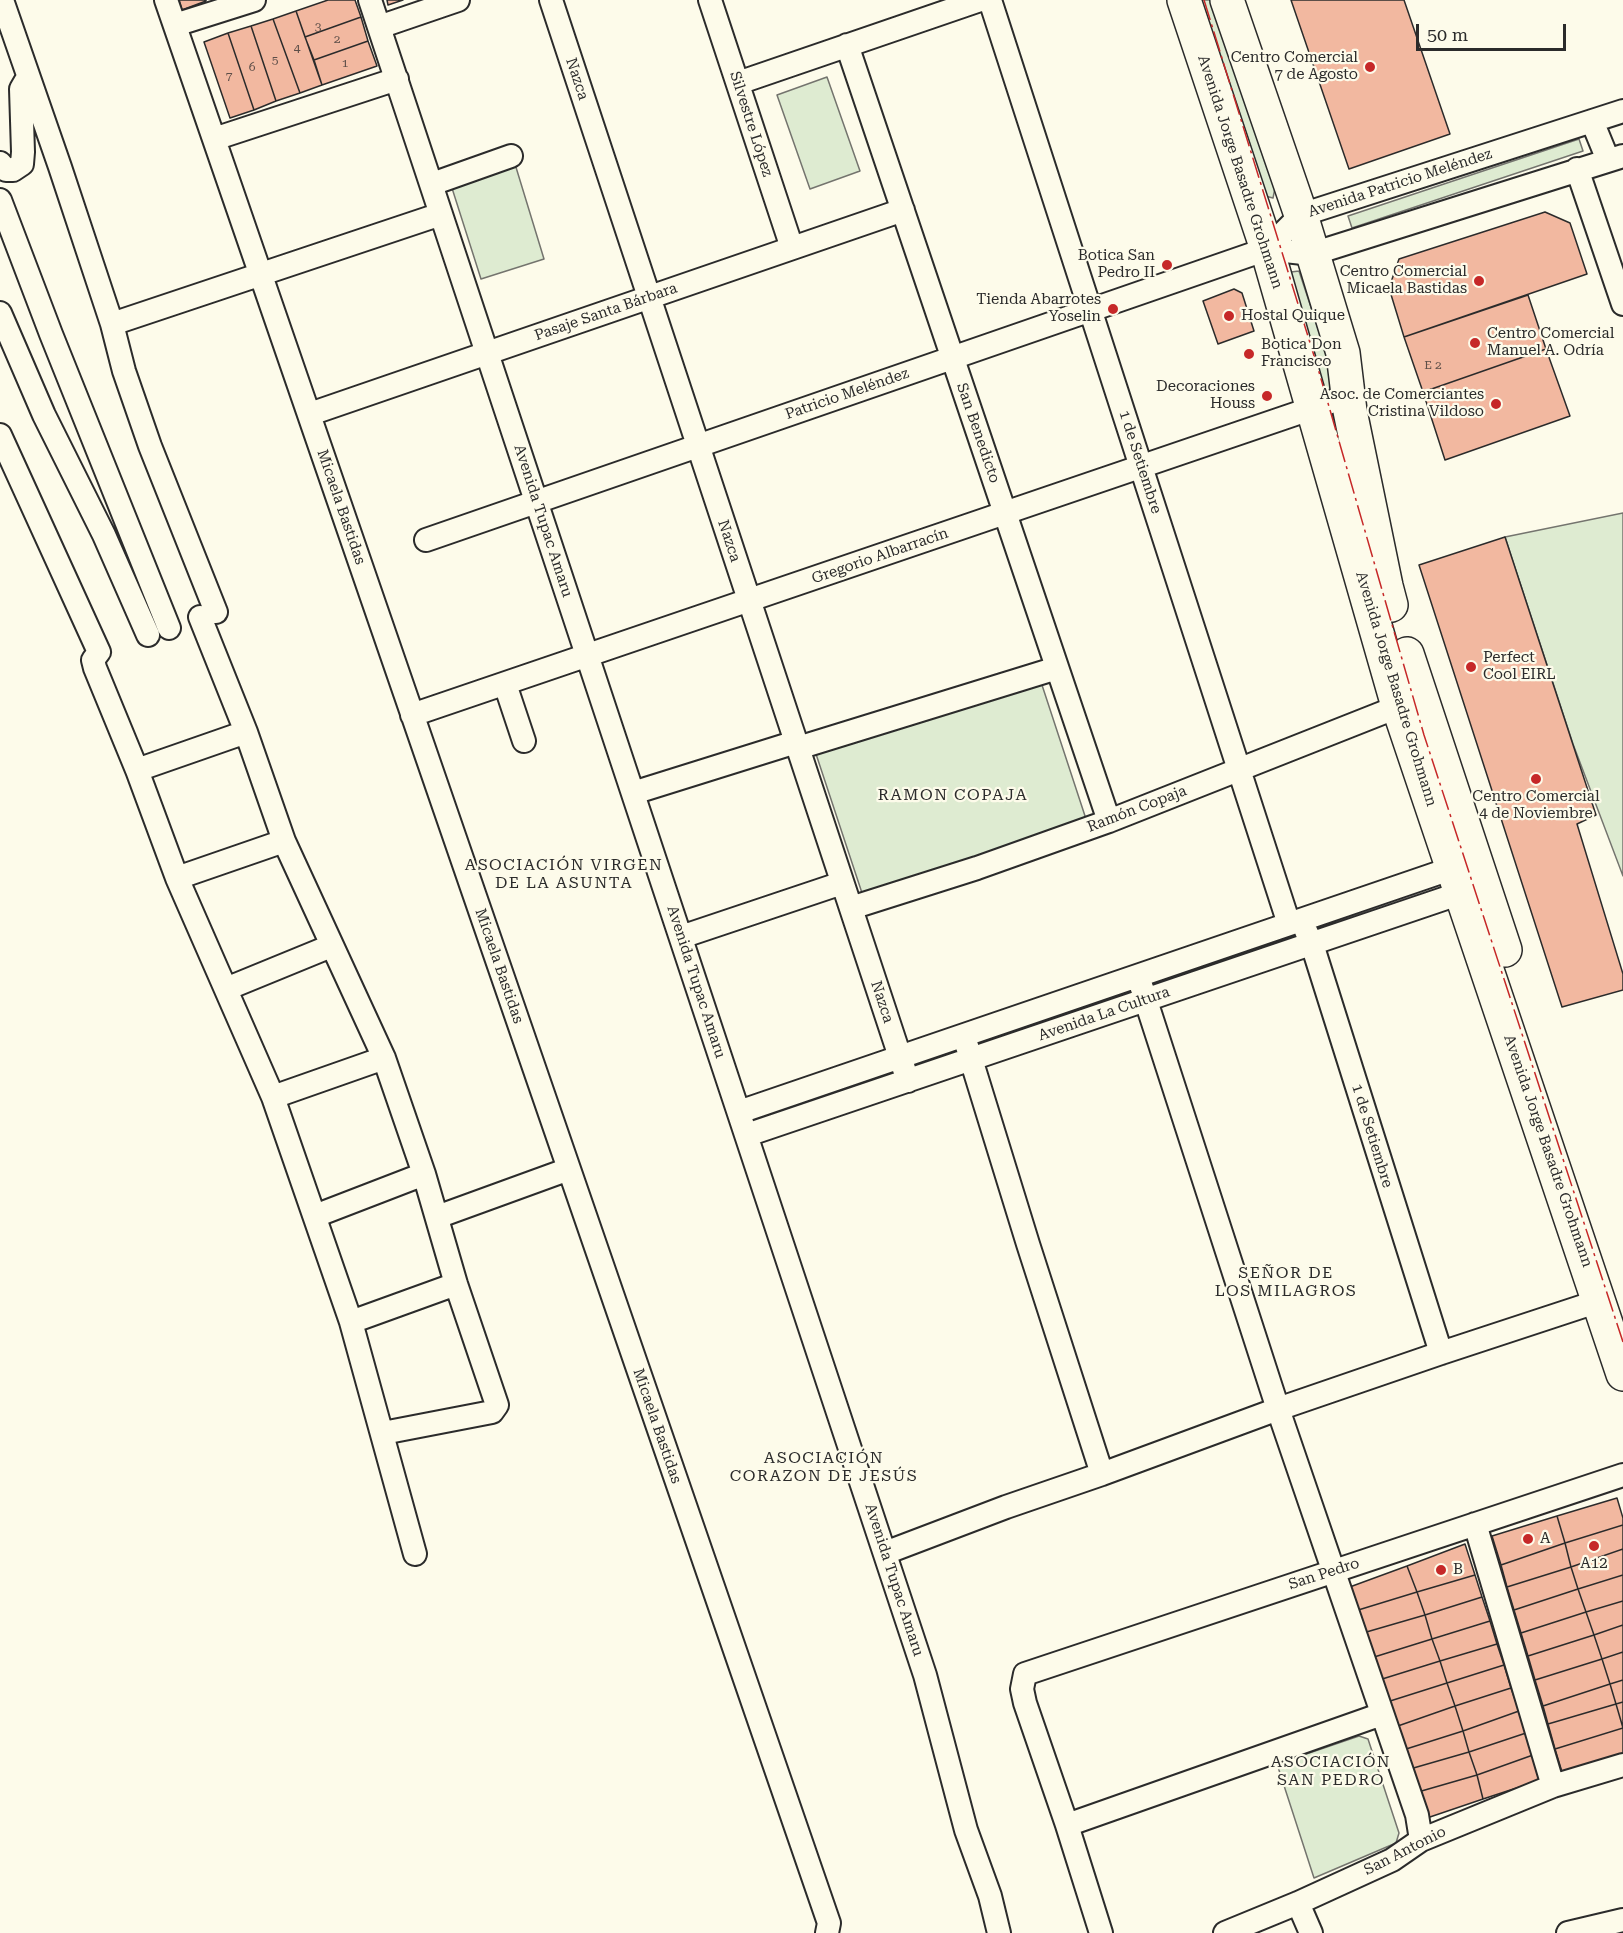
<!DOCTYPE html>
<html>
<head>
<meta charset="utf-8">
<style>
	body { margin:0 }
	#map { position:relative; width:1623px; height:1933px; overflow:hidden; background:#fdfbea; font-family:"Roboto Serif",serif }
	canvas { display:block }
	.scale { position:absolute; left:1416px; top:24px; width:150px; height:27px; box-sizing:border-box; border:3px solid #2b2b2b; border-top:0; padding-left:8px; font-size:18px; line-height:21px; white-space:nowrap; color:#2b2b2b; -webkit-text-stroke:4px #fdfbea; paint-order:stroke }
</style>
</head>
<body>
<div id="map">
<canvas width="1623" height="1933"></canvas>
<div class="scale">50 m</div>
</div>
<script>
const ctx = document.querySelector('canvas').getContext('2d');
ctx.lineJoin = 'round';
function fillPath(path, color) { ctx.fillStyle = color; ctx.fill(path, 'evenodd'); }
const shape = rows => new Path2D(rows.map(r => 'M' + r).join(''));
function stroke(path, color, width, dash) { ctx.strokeStyle = color; ctx.lineWidth = width; ctx.lineCap = dash ? 'butt' : 'round'; ctx.setLineDash(dash || []); ctx.stroke(path); }
function write(font, color, halo, rows, align = 'center') {
  ctx.font = font + ' "Roboto Serif",serif'; ctx.lineWidth = 4.5; ctx.setLineDash([]); ctx.textBaseline = 'middle'; ctx.strokeStyle = halo; ctx.fillStyle = color; for (const [text, x, y, turn = 0] of rows) {
    ctx.save(); ctx.translate(x, y); ctx.rotate((+turn || 0) * Math.PI / 180); ctx.textAlign = isNaN(turn) ? turn : align; if (halo) ctx.strokeText(text, 0, 0); ctx.fillText(text, 0, 0); ctx.restore();
  }
}
const green = shape([
	[1195,0,1214,0,1276,183,1273,198,1261,195,1195,0],
	[827,77,860,171,810,189,777,95,827,77],
	[1579,139,1583,151,1352,228,1348,216,1579,139],
	[515,164,544,259,481,279,451,185,515,164],
	[1299,271,1334,377,1338,447,1291,272,1299,271],
	[1623,513,1623,876,1573,744,1505,537,1623,513],
	[1041,682,1086,819,1084,825,862,893,816,754,1041,682],
	[1359,1736,1368,1739,1399,1833,1396,1843,1314,1878,1277,1764,1359,1736]
]);
fillPath(green, '#deebd1');
stroke(green, '#74746e', 1.5);
const building = shape([
	[179,0,206,0,206,1,182,10,179,0],
	[328,0,355,0,361,17,305,37,296,11,328,0],
	[387,0,403,0,388,5,387,0],
	[1291,0,1404,0,1450,134,1349,169,1291,0],
	[296,11,322,85,300,93,273,19,296,11],
	[361,17,368,41,314,60,305,37,361,17],
	[273,19,300,93,276,101,251,26,273,19],
	[251,26,276,101,254,110,228,33,251,26],
	[228,33,254,110,230,118,204,42,228,33],
	[368,41,377,66,322,85,314,60,368,41],
	[1545,212,1570,223,1587,274,1404,337,1389,288,1399,259,1545,212],
	[1234,289,1242,293,1254,331,1218,344,1203,301,1234,289],
	[1528,295,1546,349,1423,392,1404,337,1528,295],
	[1546,349,1570,416,1445,460,1423,392,1546,349],
	[1505,537,1596,815,1577,824,1623,974,1623,990,1562,1007,1419,565,1505,537],
	[1617,1498,1623,1518,1623,1525,1565,1543,1557,1516,1617,1498],
	[1557,1516,1565,1543,1501,1565,1492,1536,1557,1516],
	[1623,1525,1623,1549,1571,1567,1565,1543,1623,1525],
	[1565,1543,1571,1567,1507,1587,1501,1565,1565,1543],
	[1465,1544,1475,1575,1417,1592,1407,1566,1465,1544],
	[1623,1549,1623,1575,1578,1589,1571,1567,1623,1549],
	[1407,1566,1417,1592,1355,1611,1347,1588,1407,1566],
	[1571,1567,1578,1589,1514,1610,1507,1587,1571,1567],
	[1475,1575,1482,1597,1425,1615,1417,1592,1475,1575],
	[1623,1575,1623,1601,1586,1612,1578,1589,1623,1575],
	[1578,1589,1586,1612,1521,1633,1514,1610,1578,1589],
	[1417,1592,1425,1615,1363,1633,1355,1611,1417,1592],
	[1482,1597,1490,1621,1432,1639,1425,1615,1482,1597],
	[1623,1601,1623,1625,1594,1635,1586,1612,1623,1601],
	[1586,1612,1594,1635,1528,1656,1521,1633,1586,1612],
	[1425,1615,1432,1639,1371,1658,1363,1633,1425,1615],
	[1490,1621,1497,1644,1440,1661,1432,1639,1490,1621],
	[1623,1625,1623,1652,1602,1659,1594,1635,1623,1625],
	[1594,1635,1602,1659,1535,1680,1528,1656,1594,1635],
	[1432,1639,1440,1661,1379,1680,1371,1658,1432,1639],
	[1497,1644,1504,1665,1447,1683,1440,1661,1497,1644],
	[1623,1652,1623,1680,1610,1684,1602,1659,1623,1652],
	[1602,1659,1610,1684,1543,1706,1535,1680,1602,1659],
	[1440,1661,1447,1683,1387,1702,1379,1680,1440,1661],
	[1504,1665,1511,1688,1455,1706,1447,1683,1504,1665],
	[1623,1680,1623,1702,1616,1704,1610,1684,1623,1680],
	[1447,1683,1455,1706,1395,1727,1387,1702,1447,1683],
	[1610,1684,1616,1704,1548,1724,1543,1706,1610,1684],
	[1511,1688,1519,1711,1463,1731,1455,1706,1511,1688],
	[1623,1702,1623,1728,1616,1704,1623,1702],
	[1616,1704,1623,1728,1555,1749,1548,1724,1616,1704],
	[1455,1706,1463,1731,1403,1750,1395,1727,1455,1706],
	[1519,1711,1526,1733,1469,1752,1463,1731,1519,1711],
	[1623,1728,1623,1753,1562,1772,1555,1749,1623,1728],
	[1463,1731,1469,1752,1410,1769,1403,1750,1463,1731],
	[1526,1733,1533,1755,1477,1775,1469,1752,1526,1733],
	[1469,1752,1477,1775,1418,1792,1410,1769,1469,1752],
	[1533,1755,1541,1780,1483,1799,1477,1775,1533,1755],
	[1477,1775,1483,1799,1427,1818,1418,1792,1477,1775]
]);
fillPath(building, '#f2b8a0');
stroke(building, '#2b2b2b', 1.5);
const minor = shape([
	[2,0,60,167,112,324,124,371,150,446,216,612],
	[166,0,829,1923,827,1933],
	[370,0,925,1675,966,1830,990,1896,999,1933],
	[551,0,908,1081],
	[710,0,792,248],
	[990,0,1289,924],
	[175,25,254,0],
	[379,27,458,0],
	[847,45,1109,821],
	[738,83,980,0],
	[1592,121,1608,160],
	[214,139,397,79],
	[0,163,6,170,13,170,22,164,23,152,21,89,28,77],
	[1577,169,1623,304],
	[432,184,511,156],
	[0,200,51,334,169,628],
	[1267,249,1312,254,1623,156],
	[0,313,44,415,104,535,148,635],
	[112,324,441,214],
	[310,414,903,210],
	[0,435,99,652,93,660,95,668,137,770,177,878,273,1097,351,1322,415,1554],
	[426,540,1267,249,1301,215,1623,111],
	[200,617,246,732,284,841,384,1058,424,1174,456,1284,497,1405,492,1412,383,1433],
	[505,684,524,741],
	[412,715,1348,396],
	[798,748,1057,668],
	[137,770,246,732],
	[633,793,796,742],
	[177,878,284,841],
	[851,908,977,868,1109,821,1410,702],
	[1306,931,1312,944,1441,1353],
	[681,937,842,883],
	[1138,976,1278,1409,1417,1815,1421,1840],
	[226,989,331,946],
	[967,1046,1028,1244,1102,1474],
	[273,1097,384,1058],
	[739,1112,1453,868],
	[747,1135,1461,893],
	[315,1216,424,1174],
	[437,1217,569,1169],
	[351,1322,456,1284],
	[1475,1524,1553,1786],
	[885,1553,1006,1507,1102,1474,1278,1409,1441,1353,1599,1301],
	[1067,1825,1382,1714],
	[1298,1903,1311,1933],
	[1101,1933,1067,1825,1025,1703,1022,1689,1025,1674,1623,1475],
	[1225,1933,1298,1903,1392,1860,1421,1840,1553,1786,1623,1765],
	[1568,1933,1623,1920]
]);
const highway = shape([
	[1184,0,1267,249,1398,706,1623,1374],
	[1227,0,1301,215,1343,353,1350,411,1386,586,1391,605],
	[1407,654,1505,950]
]);
stroke(minor, '#2b2b2b', 26);
stroke(highway, '#2b2b2b', 36);
stroke(minor, '#fdfbea', 22);
stroke(highway, '#fdfbea', 33);
stroke(shape([
	[1204,0,1319,372,1424,735,1623,1342]
]), '#c62828', 1.5, [21, 4.5, 3, 4.5]);
for (const [x, y, r, color] of [
	[1370,67,6,"#c62828"],
	[1167,265,6,"#c62828"],
	[1479,281,6,"#c62828"],
	[1113,309,6,"#c62828"],
	[1229,316,6,"#c62828"],
	[1475,343,6,"#c62828"],
	[1249,354,6,"#c62828"],
	[1267,396,6,"#c62828"],
	[1496,404,6,"#c62828"],
	[1471,667,6,"#c62828"],
	[1536,779,6,"#c62828"],
	[1528,1539,6,"#c62828"],
	[1594,1546,6,"#c62828"],
	[1441,1570,6,"#c62828"]
]) { const dot = new Path2D(); dot.arc(x, y, r, 0, 2 * Math.PI); ctx.fillStyle = color; ctx.fill(dot); stroke(dot, '#fdfbea', 2); }
write('12px', '#5d4e48', null, [
	["3",318,27],
	["2",337,39],
	["4",297,48],
	["5",275,60],
	["1",345,63],
	["6",252,67],
	["7",229,76],
	["E 2",1433,365]
]);
write('15px', '#2b2b2b', '#fdfbea', [
	["Centro Comercial",1358,58],
	["7 de Agosto",1358,75],
	["Botica San",1155,256],
	["Pedro II",1155,273],
	["Centro Comercial",1467,272],
	["Micaela Bastidas",1467,289],
	["Tienda Abarrotes",1101,300],
	["Yoselin",1101,317],
	["Hostal Quique",1241,316,"left"],
	["Centro Comercial",1487,334,"left"],
	["Manuel A. Odría",1487,351,"left"],
	["Botica Don",1261,345,"left"],
	["Francisco",1261,362,"left"],
	["Decoraciones",1255,387],
	["Houss",1255,404],
	["Asoc. de Comerciantes",1484,395],
	["Cristina Vildoso",1484,412],
	["Perfect",1483,658,"left"],
	["Cool EIRL",1483,675,"left"],
	["Centro Comercial",1536,797,"center"],
	["4 de Noviembre",1536,814,"center"],
	["A",1540,1539,"left"],
	["A12",1594,1564,"center"],
	["B",1453,1570,"left"]
], 'right');
write('15px', '#2b2b2b', '#fdfbea', [
	["Nazca",577,79,72],
	["Silvestre López",751,124,72],
	["Avenida Jorge Basadre Grohmann",1240,172,72],
	["Avenida Patricio Meléndez",1400,183,-18],
	["Pasaje Santa Bárbara",606,312,-19],
	["Patricio Meléndez",847,394,-19],
	["San Benedicto",978,433,71],
	["1 de Setiembre",1140,462,72],
	["Micaela Bastidas",341,507,71],
	["Avenida Tupac Amaru",543,521,72],
	["Nazca",729,541,72],
	["Gregorio Albarracín",880,556,-19],
	["Avenida Jorge Basadre Grohmann",1396,689,73],
	["Ramón Copaja",1137,809,-21],
	["Micaela Bastidas",499,966,71],
	["Avenida Tupac Amaru",696,982,72],
	["Nazca",882,1002,72],
	["Avenida La Cultura",1104,1014,-19],
	["1 de Setiembre",1372,1136,73],
	["Avenida Jorge Basadre Grohmann",1548,1151,71],
	["Micaela Bastidas",657,1426,71],
	["San Pedro",1324,1574,-18],
	["Avenida Tupac Amaru",894,1580,72],
	["San Antonio",1405,1851,-27]
]);
ctx.letterSpacing = '1.5px';
write('16px', '#2b2b2b', '#fdfbea', [
	["RAMON COPAJA",953,795],
	["ASOCIACIÓN VIRGEN",564,865],
	["DE LA ASUNTA",564,883],
	["SEÑOR DE",1286,1273],
	["LOS MILAGROS",1286,1291],
	["ASOCIACIÓN",824,1458],
	["CORAZON DE JESÚS",824,1476],
	["ASOCIACIÓN",1331,1762],
	["SAN PEDRO",1331,1780]
]);
ctx.letterSpacing = '0px';
</script>
</body>
</html>
